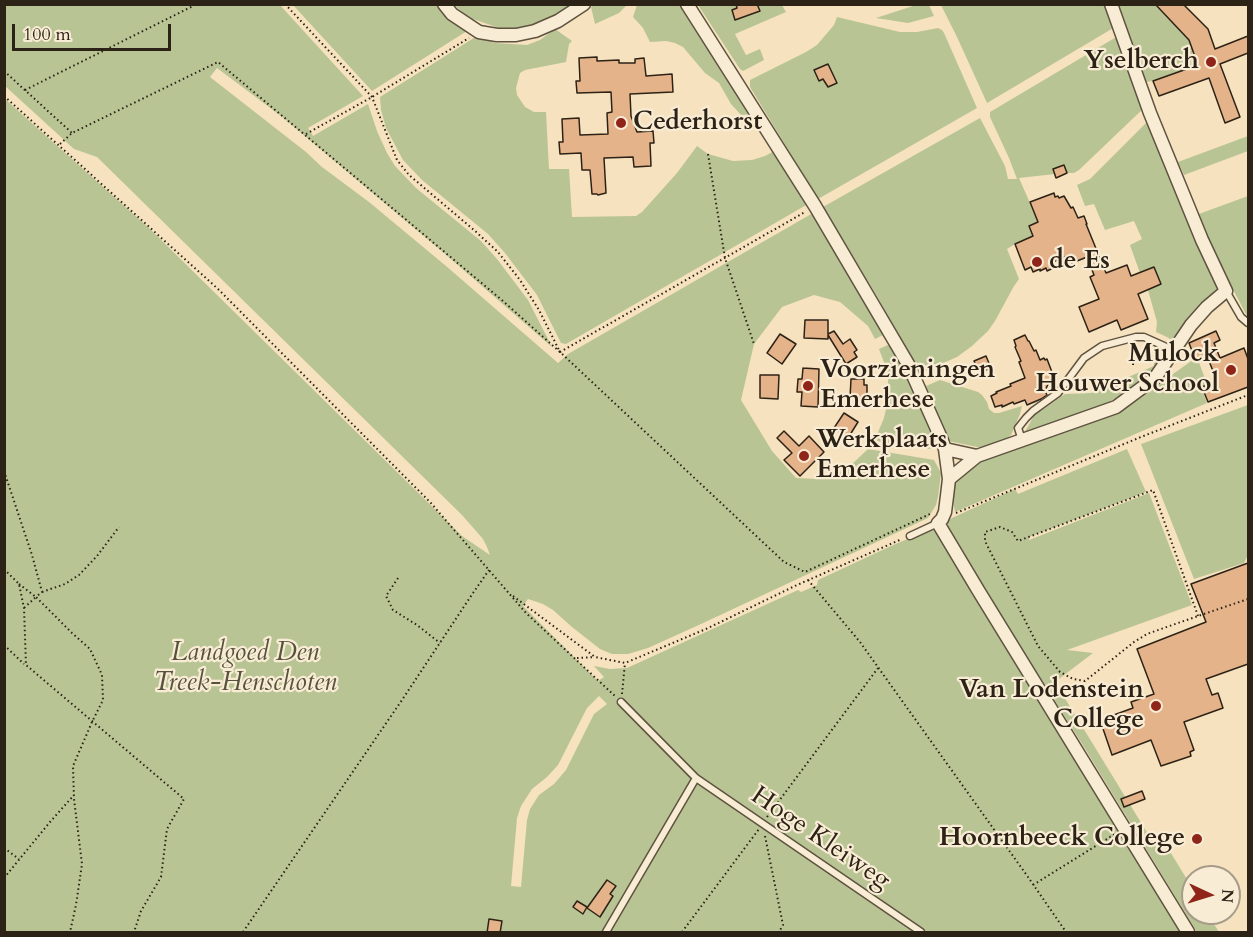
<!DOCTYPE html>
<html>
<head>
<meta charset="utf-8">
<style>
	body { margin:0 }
	#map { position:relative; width:1253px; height:937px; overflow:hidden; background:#f6e2be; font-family:Cardo,serif }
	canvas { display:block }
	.frame { position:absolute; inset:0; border:6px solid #2c2216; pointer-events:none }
	.north { position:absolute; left:1181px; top:865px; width:60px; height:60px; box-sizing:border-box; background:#f9ecd5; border:2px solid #a79b89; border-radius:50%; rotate:94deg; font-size:16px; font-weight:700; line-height:24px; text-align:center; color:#2c2216 }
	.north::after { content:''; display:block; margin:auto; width:21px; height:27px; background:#8f2418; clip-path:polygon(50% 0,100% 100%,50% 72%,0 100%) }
	.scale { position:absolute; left:12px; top:24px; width:159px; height:27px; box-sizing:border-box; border:3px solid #2c2216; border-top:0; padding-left:8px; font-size:18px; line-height:21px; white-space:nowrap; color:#2c2216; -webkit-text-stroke:4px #f9ecd5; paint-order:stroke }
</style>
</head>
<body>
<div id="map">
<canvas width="1253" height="937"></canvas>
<div class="frame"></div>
<div class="north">N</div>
<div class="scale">100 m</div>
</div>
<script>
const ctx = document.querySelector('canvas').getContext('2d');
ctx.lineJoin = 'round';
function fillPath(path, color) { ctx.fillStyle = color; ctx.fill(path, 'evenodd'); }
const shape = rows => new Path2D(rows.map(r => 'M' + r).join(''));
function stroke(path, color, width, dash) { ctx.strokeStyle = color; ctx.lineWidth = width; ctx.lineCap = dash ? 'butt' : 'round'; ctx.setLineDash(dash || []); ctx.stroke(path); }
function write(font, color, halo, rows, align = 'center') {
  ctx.font = font + ' Cardo,serif'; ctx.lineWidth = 4.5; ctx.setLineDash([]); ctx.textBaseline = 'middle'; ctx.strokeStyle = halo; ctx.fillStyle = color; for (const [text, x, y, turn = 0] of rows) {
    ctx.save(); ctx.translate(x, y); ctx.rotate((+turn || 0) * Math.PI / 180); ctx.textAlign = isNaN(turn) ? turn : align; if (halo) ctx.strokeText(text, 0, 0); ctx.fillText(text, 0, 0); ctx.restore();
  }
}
fillPath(shape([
	[279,4,363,96,308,128,313,136,368,104,377,131,387,153,395,166,416,188,481,241,497,259,528,300,552,347,444,253,281,116,217,68,210,77,306,152,322,167,369,202,446,266,558,363,568,354,813,213,885,334,875,339,868,326,840,302,814,295,782,307,754,344,741,400,772,451,796,478,816,479,834,475,850,466,868,449,934,460,941,473,938,497,936,505,928,518,701,624,648,648,628,654,612,654,600,649,572,627,553,610,543,604,528,599,523,606,598,681,604,677,594,666,610,669,627,668,798,590,801,592,817,585,818,580,891,546,931,529,936,530,971,587,969,588,973,596,976,595,1105,805,1103,807,1108,814,1110,813,1185,932,5,932,5,99,149,228,462,536,490,555,487,547,483,539,462,515,97,157,74,149,5,86,5,5],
	[599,696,607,704,594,714,566,770,554,784,539,795,530,809,527,820,521,887,511,886,517,818,521,806,532,789,547,777,558,765,587,708],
	[293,5,440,5,457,24,467,31,372,91],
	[455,5,573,5,545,22,526,29,513,30,499,28,473,19,462,12],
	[594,5,594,4,627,5,619,13,595,24,591,7],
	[637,5,684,5,753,114,741,115,731,104,719,83,705,73,683,47,675,43,666,41,650,42,643,28,633,17],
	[698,5,782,5,786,12,735,34,746,55,760,49,764,60,743,71,740,69],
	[916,5,929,5,934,16,908,23,876,18],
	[941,5,1105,5,1115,27,987,103,957,37],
	[1115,5,1155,5,1191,42,1198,65,1153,81,1146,82],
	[837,17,900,32,917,32,938,28,942,30,944,33,977,108,818,199,750,87,750,80,806,52,817,45,834,25],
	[555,29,572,41,569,44,566,62,525,70,520,73,516,88,517,95,525,107,534,112,546,112,549,169,569,169,572,217,636,216,642,212,677,173,697,146,708,154,733,161,752,160,765,156,776,150,808,204,566,344,561,343,537,295,505,253,488,234,422,180,403,160,386,128,381,110,380,97,477,36,495,43,527,45,540,40],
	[1118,36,1146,106,1079,170,1074,173,1067,173,1064,165,1053,169,1055,174,1019,178,1037,219,1045,219,1029,226,1035,242,1030,238,1015,244,1007,249,1019,279,1014,286,995,321,988,331,972,346,957,357,920,373,877,296,823,207,980,118,1005,166,1008,179,1017,179,1009,158,990,117,990,112],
	[1151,118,1222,288,1180,333,1170,341,1169,338,1156,332,1157,322,1148,290,1161,284,1154,267,1140,273,1130,245,1142,239,1134,221,1105,230,1094,204,1085,206,1077,185,1090,179],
	[1248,136,1248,151,1184,175,1178,162],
	[1248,196,1248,318,1214,253,1199,214],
	[890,344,920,402,938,444,934,447,929,449,877,441,876,437,884,418,888,400,888,380,885,365,879,349],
	[1154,346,1173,359,1120,396,1099,407,1023,435,1035,414,1044,409,1065,394,1091,393,1154,366],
	[1197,357,1207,384,1201,387,1207,403,955,512,950,485,979,462,1105,415,1135,401],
	[940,380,978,392,982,395,987,402,989,409,994,413,999,413,1022,406,1020,414,1011,435,1002,442,982,448,948,441,941,421,926,386],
	[1248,405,1248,555,1244,563,1194,579,1141,444],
	[1127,449,1146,492,1029,537,1029,540,1149,493,1192,605,1067,650,1093,653,1055,682,1159,852,1169,850,1193,889,1193,913,1207,913,1219,932,1197,932,1084,747,970,566,948,527,948,521,952,518,1015,489,1018,494]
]), '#b9c494');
const building = shape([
	[736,4,757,4,760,11,735,20,732,10,737,8,736,4],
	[1155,4,1183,4,1208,29,1215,49,1248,36,1248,53,1220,64,1240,117,1225,123,1209,78,1159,96,1153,81,1198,65,1189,40,1155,4],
	[597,57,597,61,619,60,619,63,635,63,635,59,644,58,646,76,672,74,673,92,630,94,631,116,637,132,653,131,654,143,650,143,651,166,634,167,633,157,604,158,606,193,598,195,597,194,592,194,590,170,582,170,581,153,560,154,559,142,563,142,562,119,579,118,580,135,608,134,607,113,612,112,611,92,577,93,576,81,580,81,579,58,597,57],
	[828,64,837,83,828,87,823,79,819,81,814,70,828,64],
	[1064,165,1067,173,1056,178,1053,169,1064,165],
	[1054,193,1055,197,1058,196,1059,198,1064,196,1071,208,1073,207,1078,218,1084,216,1087,224,1086,224,1106,273,1127,265,1131,276,1154,267,1161,284,1138,294,1148,319,1121,330,1117,320,1089,332,1079,307,1099,299,1090,277,1094,275,1087,257,1072,263,1069,255,1053,262,1055,267,1047,271,1046,268,1040,271,1040,269,1033,272,1031,267,1025,270,1015,244,1033,236,1029,226,1038,222,1030,202,1054,193],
	[805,320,828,320,828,334,834,331,843,344,850,339,857,350,854,352,857,357,846,364,828,335,828,339,804,338,805,320],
	[1216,331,1220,340,1214,343,1220,358,1244,348,1248,359,1248,387,1208,402,1202,387,1217,381,1207,356,1196,361,1189,343,1216,331],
	[780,334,796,344,782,364,767,353,780,334],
	[1025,335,1028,341,1029,341,1034,351,1036,350,1040,360,1044,358,1045,360,1047,359,1055,380,1049,382,1045,391,1047,395,1041,399,1027,405,1025,400,1014,404,1013,402,1002,407,1002,405,995,407,991,396,997,393,996,392,1011,386,1010,384,1025,378,1019,362,1021,361,1015,347,1016,346,1014,340,1025,335],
	[986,356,991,368,979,373,974,361,986,356],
	[803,368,819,369,818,407,801,406,802,392,797,392,798,379,802,379,803,368],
	[760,375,779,375,778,399,760,398,760,375],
	[851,379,864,379,864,385,867,385,867,398,850,398,851,379],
	[844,413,858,422,848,438,834,428,844,413],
	[784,431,799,446,809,436,824,452,800,476,784,460,792,453,777,438,784,431],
	[1248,563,1248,664,1206,679,1212,695,1218,693,1223,708,1184,722,1194,750,1190,752,1191,756,1161,766,1151,740,1112,755,1100,720,1133,708,1131,702,1154,694,1137,649,1206,622,1191,584,1248,563],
	[1142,791,1145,799,1124,807,1121,799,1142,791],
	[607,880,616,886,610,894,613,896,600,917,587,908,607,880],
	[577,901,587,907,583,914,573,907,577,901],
	[489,919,502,921,500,933,487,933,489,919]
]);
fillPath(building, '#e5b389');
stroke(building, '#2c2216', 1.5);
const lane = shape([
	[1226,291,1241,317,1248,323],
	[1022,440,1018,428,1026,418,1033,411,1058,393,1084,358,1102,346,1136,337,1144,337,1173,350],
	[910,536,938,523],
	[621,702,696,778,921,932],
	[606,932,696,778]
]);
const street = shape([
	[444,4,452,14,479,32,497,35,516,35,535,31,558,21,584,4],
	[687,4,815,206,908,364,941,438,945,449,949,479,947,496,945,512,942,519,938,523,978,590,1188,932],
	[945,449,977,456],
	[949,479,977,456,1116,407,1155,378,1191,325,1207,307,1226,291,1202,240,1150,113,1111,4]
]);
stroke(lane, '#5e5240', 9);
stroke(street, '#5e5240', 15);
stroke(shape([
	[285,4,372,97,397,160,409,175,474,230,498,252,520,280,539,310,560,352,805,212],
	[4,71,72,133],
	[25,90,197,4],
	[4,96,218,289,430,502,526,613,616,697],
	[306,134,372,97,469,38],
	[60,144,72,133,218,62,503,301,560,352,784,562,805,572,930,514],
	[708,154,725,258,754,344],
	[1133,365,1135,347],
	[4,471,32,555,42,592,36,597,72,633,90,649,102,675,103,700,92,722,73,766,74,799,82,864,76,905,70,932],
	[956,513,1141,437,1248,395],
	[4,569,19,584,24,608,26,665,184,799,167,829,161,877,141,911,134,932],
	[398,578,386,596,393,610,417,625,440,643],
	[808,580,860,642,1028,877,1066,932],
	[19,584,36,597,24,608],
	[42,592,65,584,79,575,97,556,119,527],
	[513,596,595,657,625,663,706,629,797,585,902,539],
	[1198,616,1153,490,1018,541,1012,532,1000,527,985,532,985,541,1038,646,1060,672,1073,679,1085,681,1134,642,1147,634,1198,616,1248,599],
	[4,645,24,664],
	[577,658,595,657],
	[622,694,625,663],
	[767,817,878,668],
	[765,836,783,925,779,932],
	[4,848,19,859],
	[4,878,50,822,74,795],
	[1033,885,1115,834],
	[243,932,402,700,473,593,489,570],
	[682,932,759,829]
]), '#2c2216', 2, [1.5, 3]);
stroke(lane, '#f9ecd5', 6);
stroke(street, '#f9ecd5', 12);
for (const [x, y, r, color] of [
	[1211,62,6,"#8f2418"],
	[621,123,6,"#8f2418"],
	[1037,262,6,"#8f2418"],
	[1231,370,6,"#8f2418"],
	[808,386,6,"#8f2418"],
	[804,456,6,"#8f2418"],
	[1156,706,6,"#8f2418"],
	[1197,839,6,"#8f2418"]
]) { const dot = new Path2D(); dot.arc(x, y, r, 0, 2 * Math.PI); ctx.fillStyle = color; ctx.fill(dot); stroke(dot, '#f9ecd5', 2); }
write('bold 26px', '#2c2216', '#f9ecd5', [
	["Yselberch",1199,62],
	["Cederhorst",633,123,"left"],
	["de Es",1049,262,"left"],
	["Mulock",1219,355],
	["Houwer School",1219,385],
	["Voorzieningen",820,371,"left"],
	["Emerhese",820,401,"left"],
	["Werkplaats",816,441,"left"],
	["Emerhese",816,471,"left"],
	["Van Lodenstein",1144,691],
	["College",1144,721],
	["Hoornbeeck College",1185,839]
], 'right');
write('italic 26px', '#56533c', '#f9ecd5', [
	["Landgoed Den",245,654],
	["Treek-Henschoten",245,684]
]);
write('26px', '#2c2216', '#f9ecd5', [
	["Hoge Kleiweg",820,839,34]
]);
</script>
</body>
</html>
